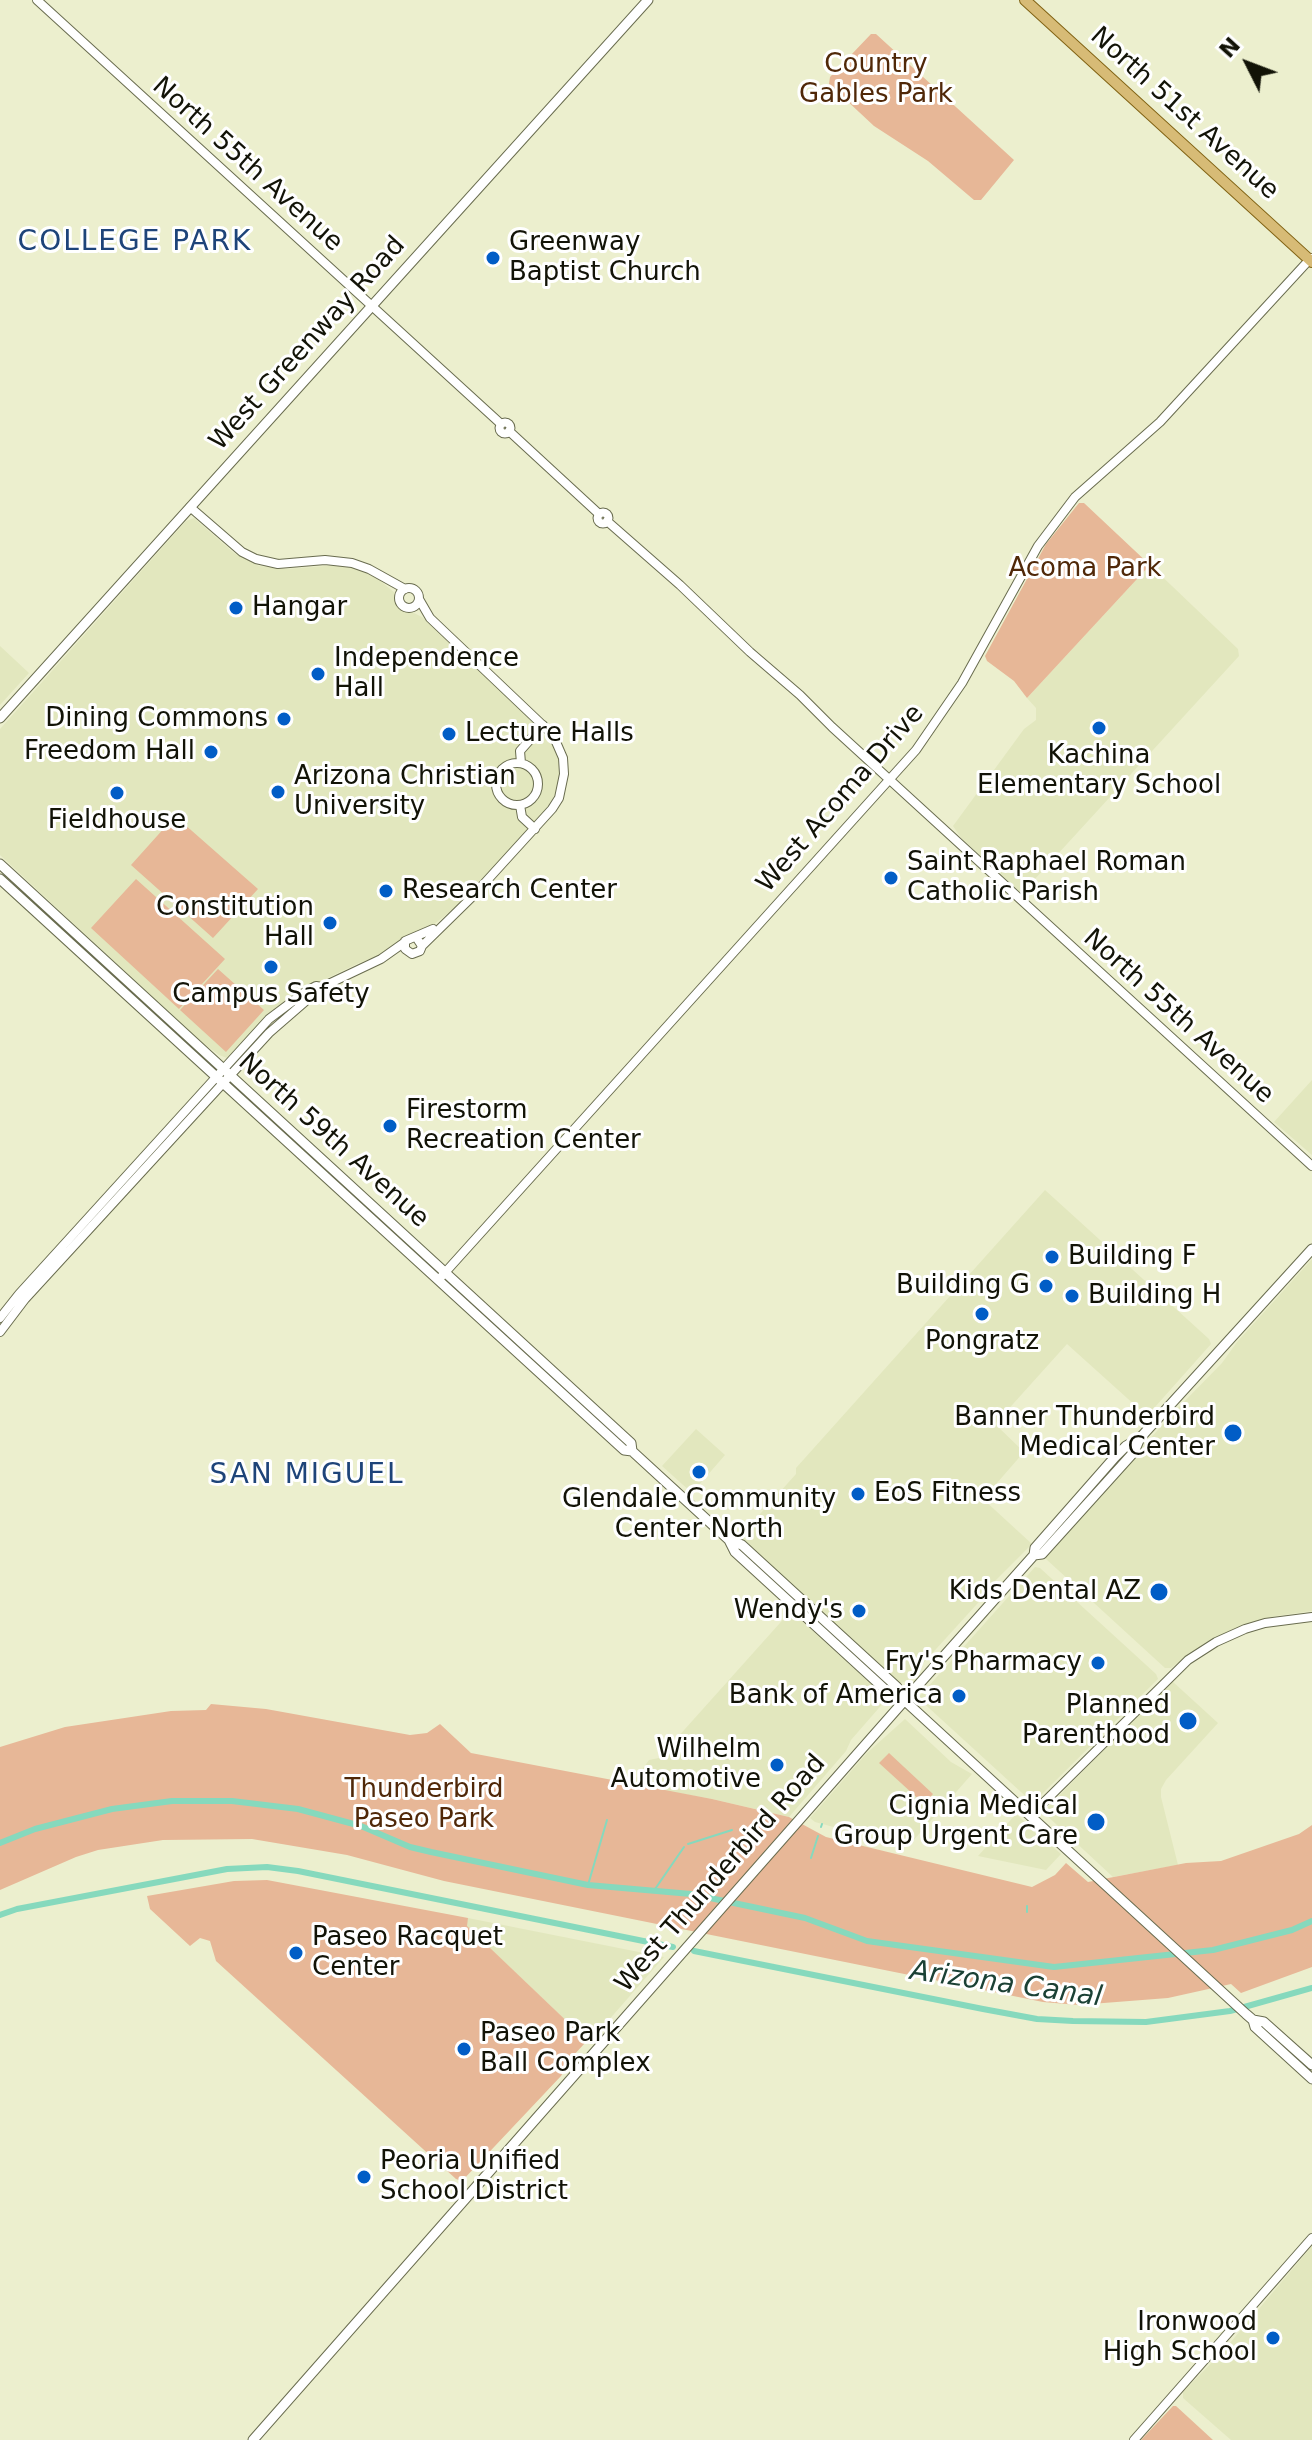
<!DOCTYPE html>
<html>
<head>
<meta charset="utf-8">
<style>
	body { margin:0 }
	#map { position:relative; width:1312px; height:2440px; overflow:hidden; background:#ecefce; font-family:"DejaVu Sans",sans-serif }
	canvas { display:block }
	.north { position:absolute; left:1208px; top:24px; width:80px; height:80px; -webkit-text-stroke:6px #fff; paint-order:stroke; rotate:312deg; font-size:22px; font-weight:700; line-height:32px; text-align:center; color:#121307 }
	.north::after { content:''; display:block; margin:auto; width:28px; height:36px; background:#121307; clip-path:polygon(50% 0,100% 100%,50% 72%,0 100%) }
</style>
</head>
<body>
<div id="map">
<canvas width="1312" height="2440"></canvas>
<div class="north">N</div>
</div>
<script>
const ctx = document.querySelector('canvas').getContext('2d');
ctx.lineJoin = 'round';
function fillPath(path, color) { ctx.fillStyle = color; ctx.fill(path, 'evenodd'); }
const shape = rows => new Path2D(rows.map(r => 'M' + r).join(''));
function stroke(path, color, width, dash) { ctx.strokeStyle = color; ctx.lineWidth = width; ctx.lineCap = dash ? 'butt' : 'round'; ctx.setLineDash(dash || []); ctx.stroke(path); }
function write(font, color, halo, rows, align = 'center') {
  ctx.font = font + ' "DejaVu Sans",sans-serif'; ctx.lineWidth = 6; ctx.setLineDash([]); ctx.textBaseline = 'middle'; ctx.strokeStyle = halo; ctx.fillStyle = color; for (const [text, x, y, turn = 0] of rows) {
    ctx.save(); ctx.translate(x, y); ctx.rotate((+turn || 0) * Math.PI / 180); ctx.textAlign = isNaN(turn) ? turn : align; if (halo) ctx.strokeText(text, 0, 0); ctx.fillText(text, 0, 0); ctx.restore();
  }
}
fillPath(shape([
	[194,518,234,553,259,566,287,569,339,565,354,567,378,579,395,593,400,606,422,617,545,732,556,749,561,773,559,787,547,808,466,899,428,929,407,935,385,953,359,963,298,992,267,1016,227,1058,219,1055,196,1038,0,855,0,729,186,521],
	[1150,565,1238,649,1239,656,1024,891,1019,891,962,839,953,826,1024,729,1036,720,1036,708,1027,698],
	[0,646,29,673,0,705],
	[1312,1080,1312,1155,1274,1122],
	[1045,1190,1209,1339,1211,1344,1147,1416,1067,1344,995,1424,1024,1452,983,1499,1032,1544,990,1586,987,1593,907,1681,900,1683,744,1541,742,1534,796,1474,796,1468],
	[1312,1259,1312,1611,1276,1616,1235,1628,1207,1642,1171,1668,1165,1668,1046,1559,1045,1554,1177,1409,1222,1363,1237,1342],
	[696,1429,725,1455,692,1493,662,1466],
	[1035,1567,1040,1568,1156,1674,1158,1679,1033,1803,918,1698],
	[788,1614,795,1615,882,1694,885,1701,851,1740,846,1751,789,1817,712,1799,631,1785,649,1760,659,1758],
	[1172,1681,1218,1723,1166,1780,1161,1789,1161,1797,1178,1865,1113,1877,1043,1812],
	[905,1719,951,1762,972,1774,912,1842,841,1829,815,1822,810,1818,867,1753],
	[1016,1814,1061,1854,1046,1870,978,1856],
	[468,1918,664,1957,607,2022,585,2043,572,2031,574,2028,466,1926],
	[1312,2246,1312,2440,1231,2440,1183,2398,1183,2392,1224,2350]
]), '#e2e7be');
fillPath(shape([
	[871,34,876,34,1014,160,981,200,974,200,928,161,874,126,829,84,830,77],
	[1079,503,1084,503,1150,565,1027,698,1014,681,987,661,985,656,1046,544],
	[175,816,258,889,213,938,131,865],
	[136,879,225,959,179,1009,91,928],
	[218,969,264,1010,226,1052,180,1010],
	[211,1704,266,1709,410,1735,427,1733,440,1724,471,1753,712,1799,789,1817,826,1837,1032,1887,1055,1875,1066,1863,1088,1882,1186,1863,1221,1861,1299,1834,1312,1825,1312,1967,1241,1993,1231,1984,1168,1998,1078,2005,1043,2002,444,1881,347,1855,252,1839,163,1840,98,1850,76,1857,0,1890,0,1747,65,1727,171,1711,206,1710],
	[889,1753,933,1794,924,1804,879,1763],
	[267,1880,468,1918,467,1926,575,2029,573,2032,585,2043,572,2057,561,2076,462,2181,456,2179,216,1961,210,1941,200,1938,190,1946,150,1909,147,1896,234,1881],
	[1173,2406,1176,2406,1213,2440,1141,2440]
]), '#e7b797');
stroke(shape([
	[821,1827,822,1824],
	[688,1844,732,1830],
	[811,1858,818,1836],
	[588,1885,607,1820],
	[653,1892,684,1847],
	[1027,1912,1027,1906]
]), '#86d9bd', 2);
stroke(shape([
	[0,1843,35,1829,112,1809,172,1801,232,1801,298,1809,361,1826,410,1847,431,1852,588,1885,691,1894,805,1918,867,1941,1054,1967,1213,1950,1292,1930,1312,1921],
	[0,1915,17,1909,227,1869,267,1867,298,1871,673,1947],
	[694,1951,983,2009,1037,2019,1073,2021,1146,2022,1230,2011,1312,1988]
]), '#86d9bd', 6);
const tertiary = shape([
	[37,0,501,424],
	'499.5 428a5.5 5.5 0 1 1 11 0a5.5 5.5 0 1 1-11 0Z',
	[509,431,599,514],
	[190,507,242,552,256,559,278,564,325,560,352,563,369,569,405,589],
	'597.5 518a5.5 5.5 0 1 1 11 0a5.5 5.5 0 1 1-11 0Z',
	[607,521,680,585,750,652,800,695,832,727,1312,1166],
	'399 598a10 10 0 1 1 20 0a10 10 0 1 1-20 0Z',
	[419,599,430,618,553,735,563,758,564,774,559,798,552,809,471,898,422,946],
	[521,763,520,751,543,725],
	'496 784a21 21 0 1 1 42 0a21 21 0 1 1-42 0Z',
	[520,805,522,817,535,829],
	[416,937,422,946,420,951,412,954,405,949,405,941,433,929],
	[441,1277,916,750,962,683,1038,546,1075,497,1160,422,1311,258],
	[0,1318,19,1294,269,1019,305,992,316,986,322,987],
	[0,1332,25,1299,269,1033,322,987,381,959,405,942],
	[1030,1816,1188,1660,1216,1642,1245,1629,1265,1623,1312,1617],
	[1134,2440,1312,2238]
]);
const secondary = shape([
	[0,718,648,0],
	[0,864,631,1443,632,1451],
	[0,879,624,1450,632,1451,729,1540,742,1545,897,1687,904,1700],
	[729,1540,735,1552,890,1694,904,1700,1246,2014,1253,2020,1255,2027,1312,2079],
	[1034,1555,1035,1548,1115,1457,1126,1446,1140,1438,1312,1249],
	[1253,2020,1264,2022,1312,2065],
	[253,2440,896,1710,1034,1555,1042,1554,1134,1452,1140,1438]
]);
const primary = shape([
	[1025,0,1312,262]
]);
stroke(tertiary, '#696c4f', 10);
stroke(secondary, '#696c4f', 11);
stroke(primary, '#806213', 12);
stroke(tertiary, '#fff', 8);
stroke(secondary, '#fff', 9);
stroke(primary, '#d7bb76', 10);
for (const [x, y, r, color] of [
	[493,258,8,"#015dc6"],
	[236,608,8,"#015dc6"],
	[318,674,8,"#015dc6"],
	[284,719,8,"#015dc6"],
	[1099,728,8,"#015dc6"],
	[449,734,8,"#015dc6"],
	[211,752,8,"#015dc6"],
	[278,792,8,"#015dc6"],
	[117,793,8,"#015dc6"],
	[891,878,8,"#015dc6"],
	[386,891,8,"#015dc6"],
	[330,923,8,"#015dc6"],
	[271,967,8,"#015dc6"],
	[390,1126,8,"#015dc6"],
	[1052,1257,8,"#015dc6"],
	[1046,1286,8,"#015dc6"],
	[1072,1296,8,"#015dc6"],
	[982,1314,8,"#015dc6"],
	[1233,1433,10,"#015dc6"],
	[699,1472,8,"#015dc6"],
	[858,1494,8,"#015dc6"],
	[1159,1592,10,"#015dc6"],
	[859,1611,8,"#015dc6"],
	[1098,1663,8,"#015dc6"],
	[959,1696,8,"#015dc6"],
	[1188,1721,10,"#015dc6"],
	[777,1765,8,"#015dc6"],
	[1096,1822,10,"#015dc6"],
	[296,1953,8,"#015dc6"],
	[464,2049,8,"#015dc6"],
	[364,2177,8,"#015dc6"],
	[1273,2338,8,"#015dc6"]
]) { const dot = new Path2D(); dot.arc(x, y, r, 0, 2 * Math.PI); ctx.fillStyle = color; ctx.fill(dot); stroke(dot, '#fff', 3); }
write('26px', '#502808', '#fff', [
	["Country",876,65],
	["Gables Park",876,95],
	["Acoma Park",1085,569],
	["Thunderbird",424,1790],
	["Paseo Park",424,1820]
]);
write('26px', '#121307', '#fff', [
	["North 51st Avenue",1184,114,42],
	["North 55th Avenue",247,165,42],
	["West Greenway Road",308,344,-48],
	["West Acoma Drive",841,799,-49],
	["North 55th Avenue",1178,1017,42],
	["North 59th Avenue",333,1141,42],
	["West Thunderbird Road",721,1874,-49]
]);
write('26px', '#121307', '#fff', [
	["Greenway",509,243],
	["Baptist Church",509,273],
	["Hangar",252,608],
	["Independence",334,659],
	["Hall",334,689],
	["Dining Commons",268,719,"right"],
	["Lecture Halls",465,734],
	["Freedom Hall",195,752,"right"],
	["Kachina",1099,756,"center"],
	["Elementary School",1099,786,"center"],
	["Arizona Christian",294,777],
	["University",294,807],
	["Fieldhouse",117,821,"center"],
	["Saint Raphael Roman",907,863],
	["Catholic Parish",907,893],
	["Research Center",402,891],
	["Constitution",314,908,"right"],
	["Hall",314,938,"right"],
	["Campus Safety",271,995,"center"],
	["Firestorm",406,1111],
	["Recreation Center",406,1141],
	["Building F",1068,1257],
	["Building G",1030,1286,"right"],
	["Building H",1088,1296],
	["Pongratz",982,1342,"center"],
	["Banner Thunderbird",1215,1418,"right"],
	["Medical Center",1215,1448,"right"],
	["EoS Fitness",874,1494],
	["Glendale Community",699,1500,"center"],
	["Center North",699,1530,"center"],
	["Kids Dental AZ",1141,1592,"right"],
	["Wendy's",843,1611,"right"],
	["Fry's Pharmacy",1082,1663,"right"],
	["Bank of America",943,1696,"right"],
	["Planned",1170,1706,"right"],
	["Parenthood",1170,1736,"right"],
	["Wilhelm",761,1750,"right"],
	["Automotive",761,1780,"right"],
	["Cignia Medical",1078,1807,"right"],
	["Group Urgent Care",1078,1837,"right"],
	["Paseo Racquet",312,1938],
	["Center",312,1968],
	["Paseo Park",480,2034],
	["Ball Complex",480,2064],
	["Peoria Unified",380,2162],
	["School District",380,2192],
	["Ironwood",1257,2323,"right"],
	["High School",1257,2353,"right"]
], 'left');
ctx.letterSpacing = '2px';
write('28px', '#1e4479', '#fff', [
	["COLLEGE PARK",135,243],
	["SAN MIGUEL",307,1476]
]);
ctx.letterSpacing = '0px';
write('italic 28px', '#1b4135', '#fff', [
	["Arizona Canal",1006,1985,8]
]);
</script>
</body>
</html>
